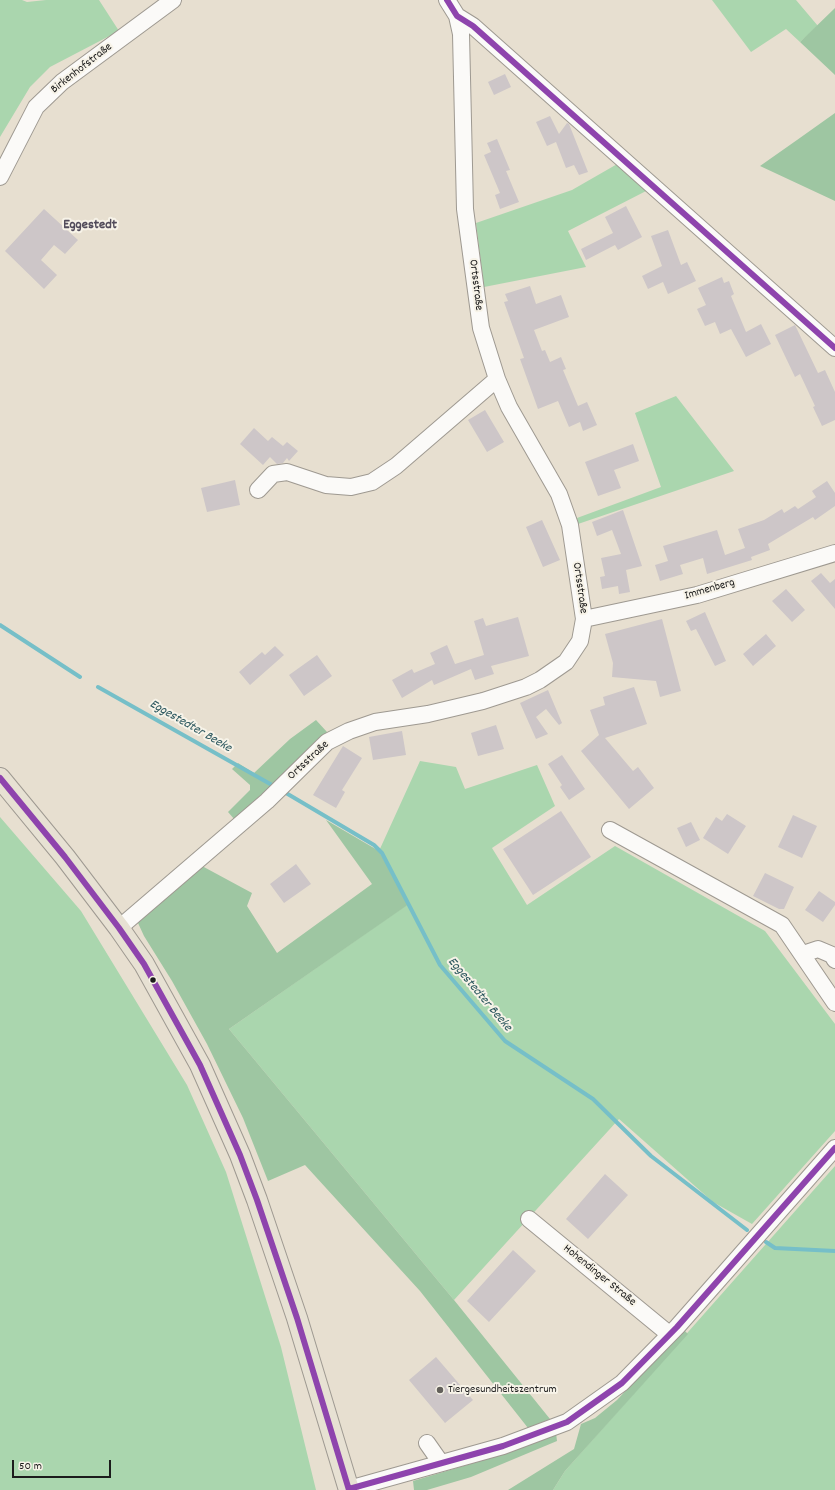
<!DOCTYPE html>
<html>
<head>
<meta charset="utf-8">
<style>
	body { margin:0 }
	#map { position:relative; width:835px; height:1490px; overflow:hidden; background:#e7dfd0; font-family:Dekko,sans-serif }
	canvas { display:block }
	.scale { position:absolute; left:12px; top:1460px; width:99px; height:18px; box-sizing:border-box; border:2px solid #1c1c1c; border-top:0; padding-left:5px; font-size:12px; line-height:14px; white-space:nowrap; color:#1c1c1c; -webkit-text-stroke:3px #f7f3e8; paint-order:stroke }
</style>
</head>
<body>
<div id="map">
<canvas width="835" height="1490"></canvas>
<div class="scale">50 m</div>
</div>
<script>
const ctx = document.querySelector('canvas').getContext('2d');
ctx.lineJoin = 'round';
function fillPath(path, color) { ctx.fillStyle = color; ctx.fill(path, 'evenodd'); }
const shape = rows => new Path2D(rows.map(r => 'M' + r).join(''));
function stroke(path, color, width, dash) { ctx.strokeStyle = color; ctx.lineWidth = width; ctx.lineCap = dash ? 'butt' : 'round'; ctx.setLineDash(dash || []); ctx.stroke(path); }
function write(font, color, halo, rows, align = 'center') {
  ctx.font = font + ' Dekko,sans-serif'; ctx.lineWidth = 4; ctx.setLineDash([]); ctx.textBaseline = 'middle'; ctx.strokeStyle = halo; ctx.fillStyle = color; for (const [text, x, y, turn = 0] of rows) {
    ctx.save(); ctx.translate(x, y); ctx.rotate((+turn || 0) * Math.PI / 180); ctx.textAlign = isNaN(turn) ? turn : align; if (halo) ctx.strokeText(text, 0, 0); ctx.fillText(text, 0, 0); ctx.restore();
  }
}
fillPath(shape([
	[0,0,22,0,27,2,46,0,99,0,119,31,50,67,30,87,0,137],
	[712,0,796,0,818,26,800,42,786,29,751,52],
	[619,163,648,190,568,231,586,267,484,287,476,223,572,190],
	[676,396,734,471,578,524,577,518,661,487,635,413],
	[420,761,456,767,465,789,537,765,555,806,492,848,527,905,615,846,765,931,835,1024,835,1131,752,1224,713,1202,619,1119,454,1300,229,1029,408,904,379,851],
	[0,817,81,911,187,1085,226,1172,281,1347,316,1490,0,1490],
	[835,1166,835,1490,553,1490,565,1471]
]), '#aad6ae');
fillPath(shape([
	[835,8,835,75,800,42],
	[835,113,835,201,760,166,797,140],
	[316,720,327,732,269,792,235,820,228,812,250,790,250,785,232,769,238,763,254,773,290,739],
	[326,820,379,851,409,904,229,1029,454,1300,550,1419,528,1428,420,1291,305,1165,268,1181,243,1118,207,1044,172,981,144,936,138,923,144,915,202,866,252,893,247,906,277,953,372,884],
	[683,1329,688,1334,565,1471,553,1490,508,1490,574,1449,581,1424,595,1418,617,1400],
	[556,1433,557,1441,471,1477,427,1490,414,1490,413,1481,507,1453]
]), '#9ec6a2');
stroke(shape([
	[0,625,80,677],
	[98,687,272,785],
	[286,793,374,845,382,853,440,965,505,1041,593,1099,651,1156,747,1230],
	[766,1242,775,1248,835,1251]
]), '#76bfc8', 4);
fillPath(shape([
	[505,74,511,87,494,95,488,82],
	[550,116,559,134,567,123,569,124,588,172,579,175,574,165,566,168,556,142,547,146,536,122],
	[497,139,510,170,506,171,519,202,500,209,495,195,500,193,484,155,491,152,487,143],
	[626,206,642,237,618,250,615,245,586,260,581,249,613,233,605,217],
	[44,209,78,240,65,254,54,245,41,260,57,275,44,289,5,251],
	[668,230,681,265,687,262,696,281,668,294,663,282,648,289,642,276,662,266,651,236],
	[722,277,724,283,729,281,734,294,731,296,746,332,761,324,771,344,746,357,731,329,720,334,715,322,705,326,697,309,706,305,698,288],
	[530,286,536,304,561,295,569,317,534,330,542,351,545,350,550,362,561,357,566,369,563,370,578,406,587,402,597,425,583,431,580,422,569,427,558,401,538,409,520,359,524,358,504,302,508,301,505,294],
	[795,325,818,373,825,370,835,392,835,420,822,426,813,407,815,406,800,374,795,377,775,335],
	[485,410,504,442,487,452,468,420],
	[254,428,268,441,272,437,283,446,287,442,298,451,289,461,287,458,283,463,277,464,270,457,263,465,240,444],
	[633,444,639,461,614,470,621,488,598,496,585,462],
	[235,480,240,505,207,512,201,488],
	[827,481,835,493,835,506,815,520,813,517,768,544,770,550,751,557,752,560,707,574,703,558,680,565,683,574,660,581,655,565,668,561,663,546,717,530,725,555,745,548,738,529,764,520,782,509,784,513,795,506,798,509,816,497,812,491],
	[623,510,642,566,626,570,630,592,619,594,618,586,602,589,600,577,605,576,601,558,621,554,612,530,597,536,592,522],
	[542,520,560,560,543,567,526,527],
	[821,573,830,583,835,579,835,609,811,581],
	[786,589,805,610,792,622,772,601],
	[705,612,726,661,715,666,696,629,691,631,686,621],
	[518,617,529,656,491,666,494,674,475,680,471,669,434,685,432,680,402,698,392,680,412,669,414,673,435,664,430,653,447,645,455,664,484,655,474,621,483,618,486,626],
	[662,619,681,691,660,697,656,681,612,677,613,663,605,634],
	[766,634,776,646,753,666,743,654],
	[275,646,284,655,250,685,239,672,262,652,265,655],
	[317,655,332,676,304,696,289,675],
	[634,687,647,724,605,738,633,771,638,767,654,788,629,809,581,751,599,735,590,710,605,705,603,697],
	[548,690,562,723,559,725,546,709,536,717,548,734,536,739,520,703],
	[496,725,504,749,478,756,471,733],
	[402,731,406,755,373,760,369,737],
	[343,746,362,758,342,790,345,792,336,808,313,795],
	[562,755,585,789,569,800,560,787,562,785,548,764],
	[561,811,591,857,533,895,503,849],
	[727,814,746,826,728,854,703,838,716,817,722,821],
	[793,815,817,826,802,858,778,847],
	[691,822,700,840,686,847,677,828],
	[296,864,311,884,284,903,270,884],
	[765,873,794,887,784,909,779,909,753,896],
	[819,891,835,902,835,905,823,922,805,910],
	[605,1174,628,1195,588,1239,566,1219],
	[513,1250,536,1271,489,1322,467,1301],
	[436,1357,473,1400,445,1423,409,1380]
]), '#cdc6c8');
const minor = shape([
	[457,16,473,26,835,348],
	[0,177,36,107,62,82,173,0],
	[258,490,273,474,287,472,326,485,351,487,372,482,396,466,497,379],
	[584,619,697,595,835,553],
	[610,830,782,925,835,1003],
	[119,928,267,801,327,742,349,731,375,722,428,714,483,701,526,687,540,680,566,662,580,641,584,619,570,525,559,494,509,407,497,379,481,328,465,209,461,34,457,16,447,0],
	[803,954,818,949,832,955,835,960],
	[529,1219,669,1334],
	[427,1443,441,1463],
	[349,1489,503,1446,567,1422,622,1383,677,1327,835,1148]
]);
const major = shape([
	[0,778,65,857,119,928,144,964,200,1065,240,1155,257,1200,297,1318,349,1490]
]);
stroke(minor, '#9e9991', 18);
stroke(major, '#9e9991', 22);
stroke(minor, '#fbfaf8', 16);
stroke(major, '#e7e1d3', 20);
stroke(shape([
	[447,0,457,16,473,26,835,348],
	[0,778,65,857,119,928,144,964,200,1065,240,1155,257,1200,297,1318,349,1490],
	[349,1489,503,1446,567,1422,622,1383,677,1327,835,1148]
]), '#8e44ad', 6);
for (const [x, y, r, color] of [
	[153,980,3.5,"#1c1c1c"],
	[440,1390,4,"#63605b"]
]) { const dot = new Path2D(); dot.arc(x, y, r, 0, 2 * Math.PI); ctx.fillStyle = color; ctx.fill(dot); stroke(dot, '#f7f3e8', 1.5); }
write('12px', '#1c1c1c', '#f7f3e8', [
	["Birkenhofstraße",82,69,-38],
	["Ortsstraße",475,285,83],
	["Ortsstraße",579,588,82],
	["Immenberg",710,590,-16],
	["Ortsstraße",309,761,-43],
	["Hohendinger Straße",599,1276,39]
]);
write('12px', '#1c1c1c', '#f7f3e8', [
	["Tiergesundheitszentrum",448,1390]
], 'left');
write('italic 13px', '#2d585f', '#f7f3e8', [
	["Eggestedter Beeke",190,727,30],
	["Eggestedter Beeke",479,995,50]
]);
write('bold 14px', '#524c5b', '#f7f3e8', [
	["Eggestedt",90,226]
]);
</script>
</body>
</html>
